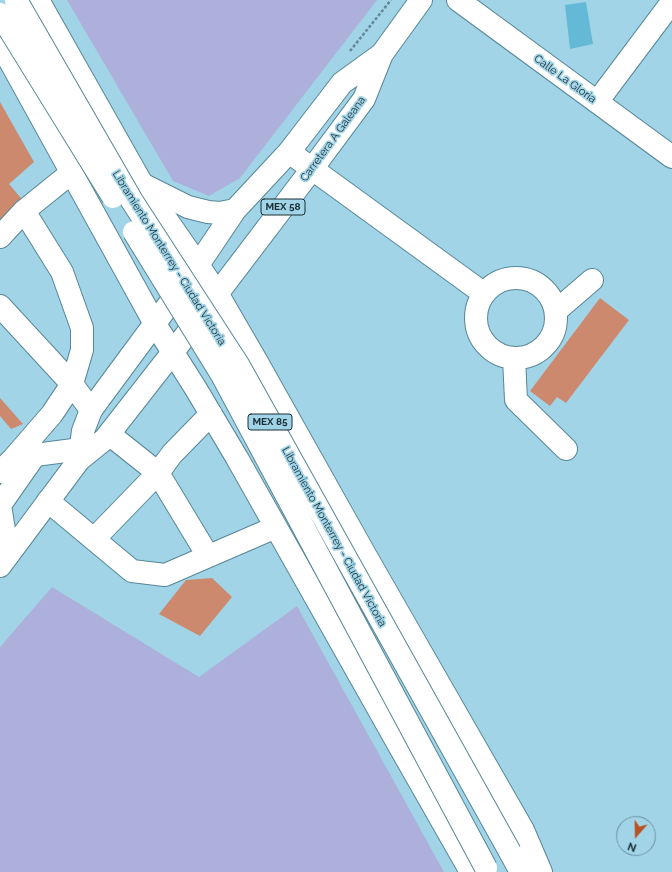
<!DOCTYPE html>
<html>
<head>
<meta charset="utf-8">
<style>
	body { margin:0 }
	#map { position:relative; width:672px; height:872px; overflow:hidden; background:#a2d4e7; font-family:Raleway,sans-serif }
	canvas { display:block }
	.north { position:absolute; left:616px; top:816px; width:40px; height:40px; box-sizing:border-box; background:#a2d4e7; border:1px solid #6c92a0; border-radius:50%; rotate:200deg; font-size:11px; font-weight:700; line-height:16px; text-align:center; color:#1a2e35 }
	.north::after { content:''; display:block; margin:auto; width:14px; height:18px; background:#b85224; clip-path:polygon(50% 0,100% 100%,50% 72%,0 100%) }
</style>
</head>
<body>
<div id="map">
<canvas width="672" height="872"></canvas>
<div class="north">N</div>
</div>
<script>
const ctx = document.querySelector('canvas').getContext('2d');
ctx.lineJoin = 'round';
function fillPath(path, color) { ctx.fillStyle = color; ctx.fill(path, 'evenodd'); }
const shape = rows => new Path2D(rows.map(r => 'M' + r).join(''));
function stroke(path, color, width, dash) { ctx.strokeStyle = color; ctx.lineWidth = width; ctx.lineCap = dash ? 'butt' : 'round'; ctx.setLineDash(dash || []); ctx.stroke(path); }
function write(font, color, halo, rows, align = 'center') {
  ctx.font = font + ' Raleway,sans-serif'; ctx.lineWidth = 3.5; ctx.setLineDash([]); ctx.textBaseline = 'middle'; ctx.strokeStyle = halo; ctx.fillStyle = color; for (const [text, x, y, turn = 0] of rows) {
    ctx.save(); ctx.translate(x, y); ctx.rotate((+turn || 0) * Math.PI / 180); ctx.textAlign = isNaN(turn) ? turn : align; if (halo) ctx.strokeText(text, 0, 0); ctx.fillText(text, 0, 0); ctx.restore();
  }
}
fillPath(shape([
	[67,0,377,0,240,178,209,196,173,181],
	[52,587,199,677,297,606,444,872,0,872,0,647]
]), '#adb0da');
fillPath(shape([
	[586,2,593,44,570,49,565,5]
]), '#64b9d6');
fillPath(shape([
	[0,102,34,162,9,184,26,204,0,227],
	[600,298,629,320,566,403,557,397,550,406,530,391],
	[0,398,23,424,11,429,0,416],
	[212,578,232,597,200,636,159,614,186,580]
]), '#cc896e');
const minor = shape([
	[38,0,142,184,198,265,217,293,257,362,367,558,523,830,541,872],
	[458,0,672,157],
	[0,43,155,324,196,389,237,458,401,749,471,872],
	[597,102,672,2],
	[289,152,483,293],
	[0,237,24,211],
	'476 318a40 40 0 1 1 80 0a40 40 0 1 1-80 0Z',
	[0,306,72,384,91,410],
	[556,311,592,280],
	[514,358,516,400,566,449],
	[0,472,13,459,52,414,72,384,82,350,82,328,62,272,24,211,71,173],
	[48,501,132,571,165,575,276,527],
	[94,539,158,473,109,434],
	[8,555,0,505,35,455,81,449],
	[208,556,158,473,172,454,211,414]
]);
const major = shape([
	[142,184,188,207,208,212,220,213,235,210],
	[79,460,83,431,91,410,198,265,235,210,289,152,342,83,382,54],
	[0,566,79,460,105,439,173,352,312,169,364,99,382,54,421,0]
]);
const highway = shape([
	[510,852,521,872]
]);
stroke(minor, '#568798', 24);
stroke(major, '#568798', 24);
stroke(highway, '#568798', 24);
stroke(shape([
	[350,51,391,0]
]), '#648896', 2.5, [3, 2]);
stroke(minor, '#fff', 22);
stroke(major, '#fff', 22);
stroke(highway, '#fff', 22);
const highwayBridge = shape([
	[16,0,132,201,239,366,510,852],
	[0,14,113,197],
	[134,232,222,375,486,868]
]);
stroke(highwayBridge, '#568798', 24, []);
stroke(highwayBridge, '#fff', 22);
for (const [x, y, w] of [
	[283,207,44],
	[270,422,44]
]) { const box = new Path2D(); box.roundRect(x - w / 2, y - 8, w, 16, 3); ctx.fillStyle = '#a2d4e7'; ctx.fill(box); stroke(box, '#1a2e35', 1); }
write('bold 10px', '#1a2e35', null, [
	["MEX 58",283,207],
	["MEX 85",270,422]
]);
write('11px', '#1a2e35', '#a2d4e7', [
	["Calle La Gloria",565,79,36],
	["Carretera A Galeana",333,139,-54],
	["Libramiento Monterrey - Ciudad Victoria",169,258,58],
	["Libramiento Monterrey - Ciudad Victoria",334,537,61]
]);
</script>
</body>
</html>
